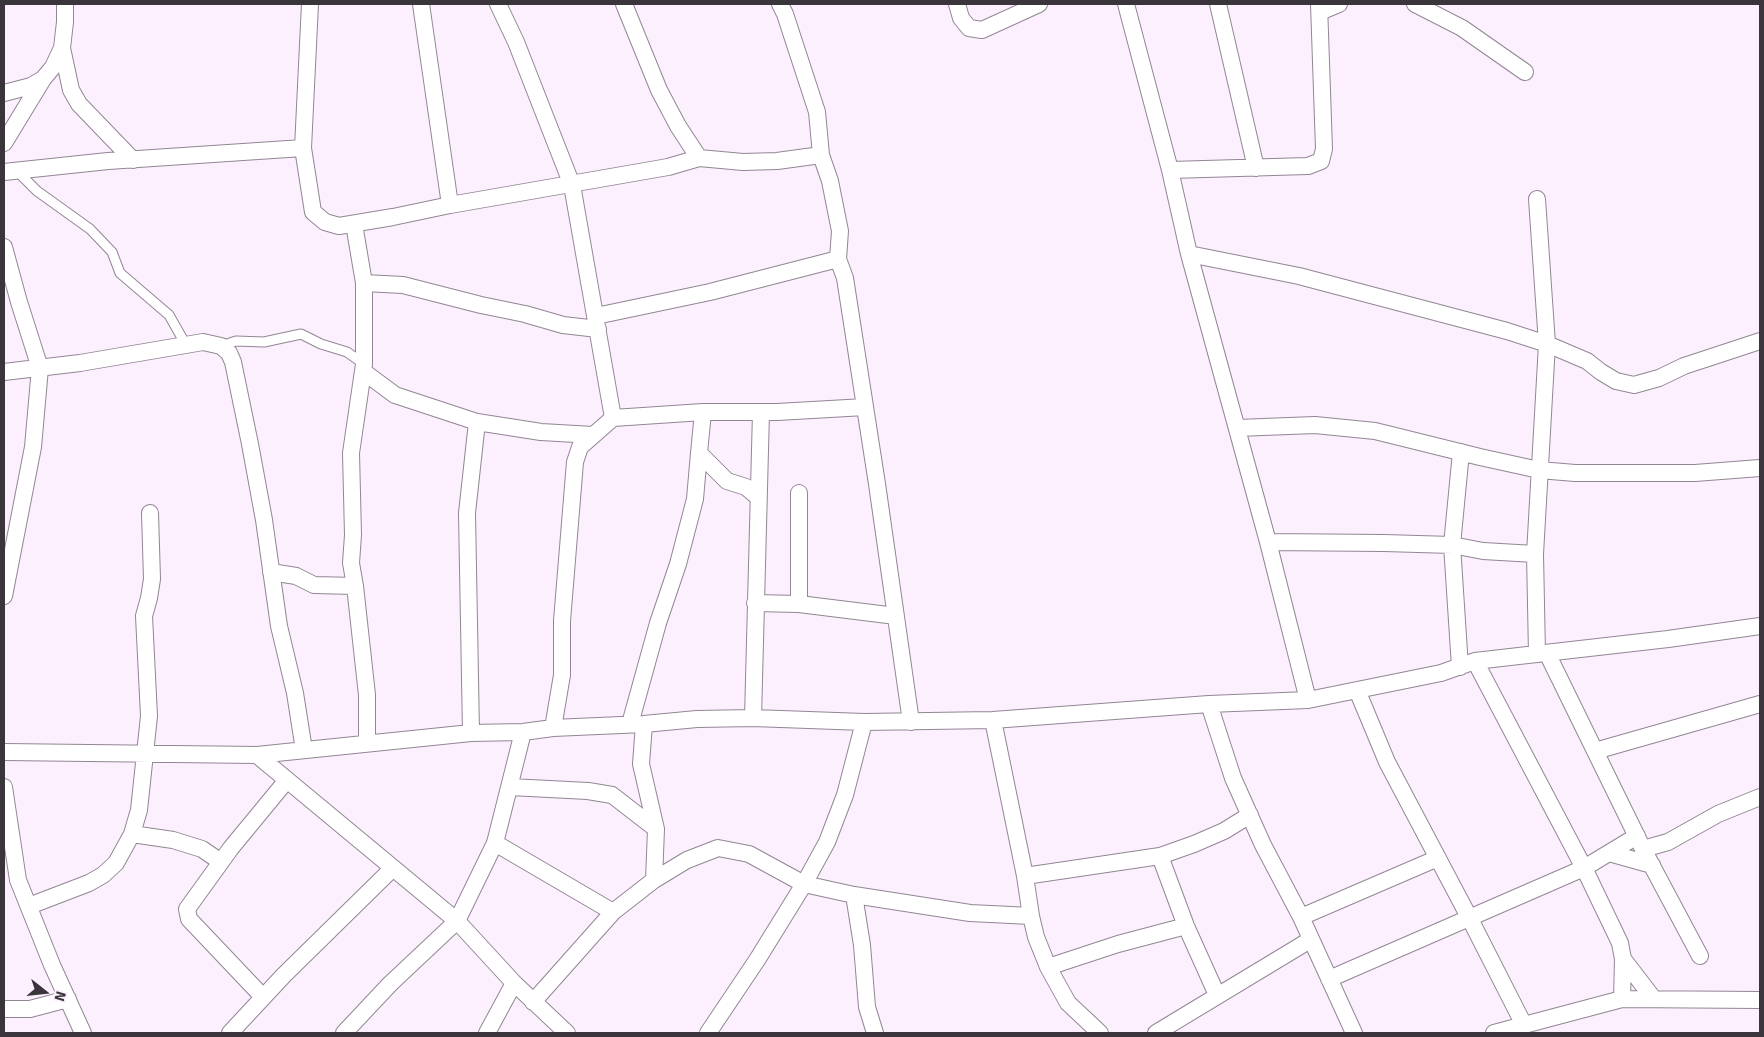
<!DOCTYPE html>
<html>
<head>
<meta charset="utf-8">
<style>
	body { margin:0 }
	#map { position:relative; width:1764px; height:1037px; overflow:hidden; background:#fceffe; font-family:Signika,sans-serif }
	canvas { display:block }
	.frame { position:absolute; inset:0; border:5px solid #3a353a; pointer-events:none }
	.north { position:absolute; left:20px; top:967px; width:50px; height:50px; -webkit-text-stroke:4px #fceffe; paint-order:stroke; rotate:106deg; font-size:14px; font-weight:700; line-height:20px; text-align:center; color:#3a353a }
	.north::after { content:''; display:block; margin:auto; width:18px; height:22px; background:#3a353a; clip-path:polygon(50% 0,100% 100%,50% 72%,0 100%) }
</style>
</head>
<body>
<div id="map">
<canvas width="1764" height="1037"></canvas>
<div class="frame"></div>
<div class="north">N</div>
</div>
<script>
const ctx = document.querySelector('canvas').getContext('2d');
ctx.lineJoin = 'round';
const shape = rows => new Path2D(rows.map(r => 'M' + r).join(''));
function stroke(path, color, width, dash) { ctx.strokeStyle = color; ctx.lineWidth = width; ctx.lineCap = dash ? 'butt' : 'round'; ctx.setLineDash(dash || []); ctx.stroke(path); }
const lane = shape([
	[17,171,37,191,90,229,112,252,120,273,169,315,186,345],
	[221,346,236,341,264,342,301,334,321,344,347,352,364,364]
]);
const street = shape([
	[310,4,303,148,313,212,325,222,339,226,393,217,450,205,668,167,699,158,743,162,777,161,821,155],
	[421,4,450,205],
	[498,4,516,42,572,185,613,418,580,447,575,462,562,621,562,675,553,728],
	[624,4,659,90,678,126,699,158],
	[780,4,785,14,817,112,821,155,830,181,840,231,838,259,845,278,877,484,911,722],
	[957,4,961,18,969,28,982,30,1039,4],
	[1126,4,1170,170,1189,254,1268,542,1308,700],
	[1218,4,1256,168],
	[1415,4,1462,28,1525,72],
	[1320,12,1339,4],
	[62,48,71,90,79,104,133,160],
	[4,93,31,86,43,79,53,67,62,48,65,22,65,4],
	[4,143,43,79],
	[1170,170,1308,166,1321,161,1324,149,1319,4],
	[4,172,108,161,303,148],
	[354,224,364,283,364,364,351,453,353,535,351,563,355,586,367,695,367,743],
	[4,247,19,302,40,368,33,447,4,596],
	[1189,254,1299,276,1507,331,1547,344,1587,361,1601,372,1616,381,1634,385,1659,378,1684,366,1760,341],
	[364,283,403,285,481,305,525,314,563,325,598,329],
	[596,316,710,292,838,259],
	[4,372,80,363,203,342,221,346,229,353,233,362,250,444,264,520,279,626,295,693,304,750],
	[364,372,395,395,477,422,541,432,593,435],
	[613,418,703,412,777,412,865,407],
	[1237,428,1315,425,1375,431,1480,457,1539,470,1575,473,1695,473,1760,468],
	[699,453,703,412],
	[799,493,799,604],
	[1268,542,1384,543,1452,545,1483,551,1535,554],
	[271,572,296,576,314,585,355,586],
	[755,603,799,604,896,616],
	[1547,653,1643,849,1700,956],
	[1537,654,1535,554,1547,344,1537,199],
	[1475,661,1584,868,1620,943,1623,959,1622,999],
	[1460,667,1452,545,1461,452],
	[1357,690,1387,762,1470,919,1524,1025],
	[1209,704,1233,778,1263,845,1301,917,1354,1033],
	[753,718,761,412],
	[993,720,1025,876,1031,916,1036,937,1048,967,1068,1003,1100,1033],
	[630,724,658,623,678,564,695,499,699,453,727,481,746,487,758,497],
	[644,724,641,764,656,829,654,880],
	[471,733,467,513,477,422],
	[1595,751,1760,704],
	[4,752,257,755,471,733,523,732,553,728,644,724,697,719,753,718,864,722,993,720,1209,704,1308,700,1441,673,1475,661,1668,639,1760,626],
	[257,755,457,921,514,983,567,1033],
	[4,787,18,880,52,965,83,1033],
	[510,787,588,791,612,795,656,829],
	[132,834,173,840,202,849,221,862],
	[495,843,613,912],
	[1643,849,1668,842,1718,814,1760,797],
	[1609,853,1652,865],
	[1160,856,1186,926,1217,995],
	[1025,876,1160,856,1194,844,1224,831,1250,815],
	[854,895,862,945,867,1007,875,1033],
	[29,906,89,883,103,875,116,863,132,834,139,810,149,716,144,616,149,598,152,579,150,513],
	[1301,917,1438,858],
	[1623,959,1653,998],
	[1048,967,1118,944,1186,926],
	[1329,979,1584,868,1637,836],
	[263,997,189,919,187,909,231,848,287,780],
	[533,1002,613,912,654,880,687,860,718,848,749,854,804,884,854,895,970,913,1031,916],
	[4,1009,30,1009,68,999],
	[230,1033,284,975,392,869],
	[344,1033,390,984,457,921,495,843,523,732],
	[487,1033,514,983],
	[708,1033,757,960,804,884,827,842,845,795,864,722],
	[1156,1033,1310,940],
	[1494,1033,1622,999,1760,1000]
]);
stroke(lane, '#928694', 11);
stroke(street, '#928694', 18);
stroke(lane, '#fff', 9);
stroke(street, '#fff', 16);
</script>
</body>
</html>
